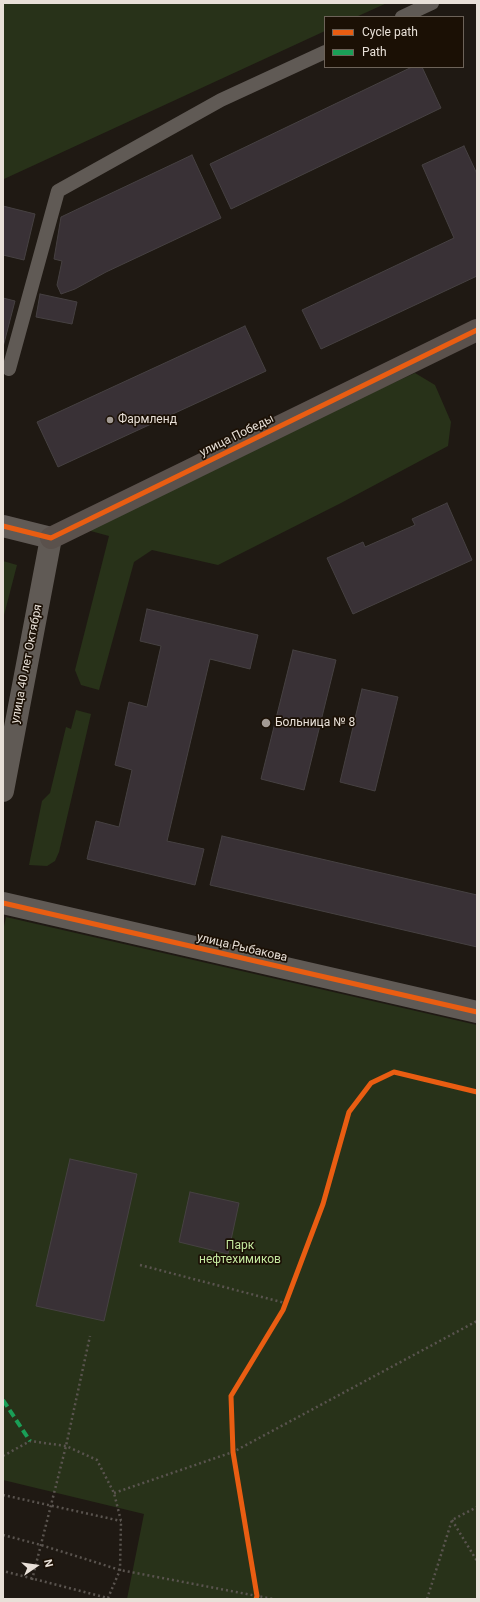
<!DOCTYPE html>
<html>
<head>
<meta charset="utf-8">
<style>
	body { margin:0 }
	#map { position:relative; width:480px; height:1602px; overflow:hidden; background:#1f1913; font-family:Roboto,sans-serif }
	canvas { display:block }
	.frame { position:absolute; inset:0; border:4px solid #e8e0d8; pointer-events:none }
	.legend { position:absolute; left:324px; top:16px; width:140px; height:52px; box-sizing:border-box; background:#1b1005; border:1px solid #6d6359; margin:0; padding:5px 7px; list-style:none; font-size:12px; color:#e8e0d8 }
	.legend li { display:flex; align-items:center; gap:8px; height:20px }
	.legend b { width:20px; border:1px solid #6d6359 }
	.north { position:absolute; left:16px; top:1546px; width:40px; height:40px; -webkit-text-stroke:3px #1b1005; paint-order:stroke; rotate:77deg; font-size:11px; font-weight:700; line-height:16px; text-align:center; color:#e8e0d8 }
	.north::after { content:''; display:block; margin:auto; width:14px; height:18px; background:#e8e0d8; clip-path:polygon(50% 0,100% 100%,50% 72%,0 100%) }
</style>
</head>
<body>
<div id="map">
<canvas width="480" height="1602"></canvas>
<div class="frame"></div>
<ul class="legend">
<li><b style="height:5px;background:#e95d12"></b>Cycle path</li>
<li><b style="height:5px;background:#1a9f57"></b>Path</li>
</ul>
<div class="north">N</div>
</div>
<script>
const ctx = document.querySelector('canvas').getContext('2d');
ctx.lineJoin = 'round';
function fillPath(path, color) { ctx.fillStyle = color; ctx.fill(path, 'evenodd'); }
const shape = rows => new Path2D(rows.map(r => 'M' + r).join(''));
function stroke(path, color, width, dash) { ctx.strokeStyle = color; ctx.lineWidth = width; ctx.lineCap = dash ? 'butt' : 'round'; ctx.setLineDash(dash || []); ctx.stroke(path); }
function write(font, color, halo, rows, align = 'center') {
  ctx.font = font + ' Roboto,sans-serif'; ctx.lineWidth = 3.5; ctx.setLineDash([]); ctx.textBaseline = 'middle'; ctx.strokeStyle = halo; ctx.fillStyle = color; for (const [text, x, y, turn = 0] of rows) {
    ctx.save(); ctx.translate(x, y); ctx.rotate((+turn || 0) * Math.PI / 180); ctx.textAlign = isNaN(turn) ? turn : align; if (halo) ctx.strokeText(text, 0, 0); ctx.fillText(text, 0, 0); ctx.restore();
  }
}
fillPath(shape([
	[3,3,387,3,356,17,325,17,325,31,4,179,3,179],
	[415,373,435,385,451,422,448,446,341,503,218,565,152,550,134,562,99,690,81,685,75,670,109,536,87,530,201,470],
	[3,561,17,565,3,619],
	[76,710,91,714,59,852,55,861,47,866,29,865,42,801,50,793,66,727,71,729],
	[6,917,477,1025,477,1599,127,1599,144,1514,3,1480,3,931]
]), '#283219');
const building = shape([
	[412,67,422,67,441,108,231,209,210,164,412,67],
	[464,146,477,174,477,276,321,349,302,310,454,238,422,165,464,146],
	[192,155,221,218,106,272,75,289,61,294,57,285,62,261,54,259,61,217,192,155],
	[3,206,35,214,24,260,3,255,3,206],
	[40,294,77,302,72,324,36,317,40,294],
	[3,298,15,301,3,347,3,298],
	[245,326,266,371,58,467,37,422,245,326],
	[447,503,472,560,353,614,327,558,363,542,365,547,415,525,412,519,447,503],
	[147,609,258,635,250,669,210,659,167,841,204,849,195,885,87,859,96,821,119,827,132,770,115,765,129,702,147,707,161,646,140,641,147,609],
	[293,650,336,660,304,790,261,779,293,650],
	[362,689,398,697,375,791,340,782,362,689],
	[222,836,477,895,477,947,210,885,222,836],
	[70,1159,137,1174,104,1321,36,1306,70,1159],
	[190,1192,239,1203,228,1254,179,1242,190,1192]
]);
fillPath(building, '#393136');
stroke(building, '#464142', 1);
stroke(shape([
	[140,1265,285,1303],
	[3,1456,30,1441,66,1446,97,1460,114,1493,121,1521,120,1570,108,1598,3,1571],
	[114,1493,233,1452,477,1321],
	[3,1495,121,1521],
	[452,1520,477,1561],
	[3,1535,41,1545,120,1570,273,1599],
	[32,1580,66,1446,90,1336],
	[256,1599,257,1596,233,1452,231,1396,283,1310,323,1204,349,1112,371,1083,394,1072,477,1092],
	[427,1599,452,1520,477,1507]
]), '#5a544f', 2.5, [2, 3]);
stroke(shape([
	[402,17,432,3],
	[9,369,58,191,221,100,325,52]
]), '#605a55', 14);
stroke(shape([
	[3,526,51,538,3,791],
	[3,903,477,1012]
]), '#605a55', 22);
stroke(shape([
	[51,538,477,330]
]), '#5a514c', 22);
stroke(shape([
	[3,1400,30,1441]
]), '#1a9f57', 4, [8, 4]);
stroke(shape([
	[3,526,51,538,477,330],
	[3,903,477,1012],
	[256,1599,257,1596,233,1452,231,1396,283,1310,323,1204,349,1112,371,1083,394,1072,477,1092]
]), '#e95d12', 5);
for (const [x, y, r, color] of [
	[110,420,4,"#a29a93"],
	[266,723,5,"#a29a93"]
]) { const dot = new Path2D(); dot.arc(x, y, r, 0, 2 * Math.PI); ctx.fillStyle = color; ctx.fill(dot); stroke(dot, '#1b1005', 1.5); }
write('12px', '#e8e0d8', '#1b1005', [
	["Фармленд",118,420],
	["Больница № 8",275,723]
], 'left');
write('12px', '#e8e0d8', '#1b1005', [
	["улица Победы",237,436,-26],
	["улица 40 лет Октября",27,664,-79],
	["улица Рыбакова",242,948,13]
]);
write('12px', '#c3e79e', '#1b1005', [
	["Парк",240,1246],
	["нефтехимиков",240,1260]
]);
</script>
</body>
</html>
